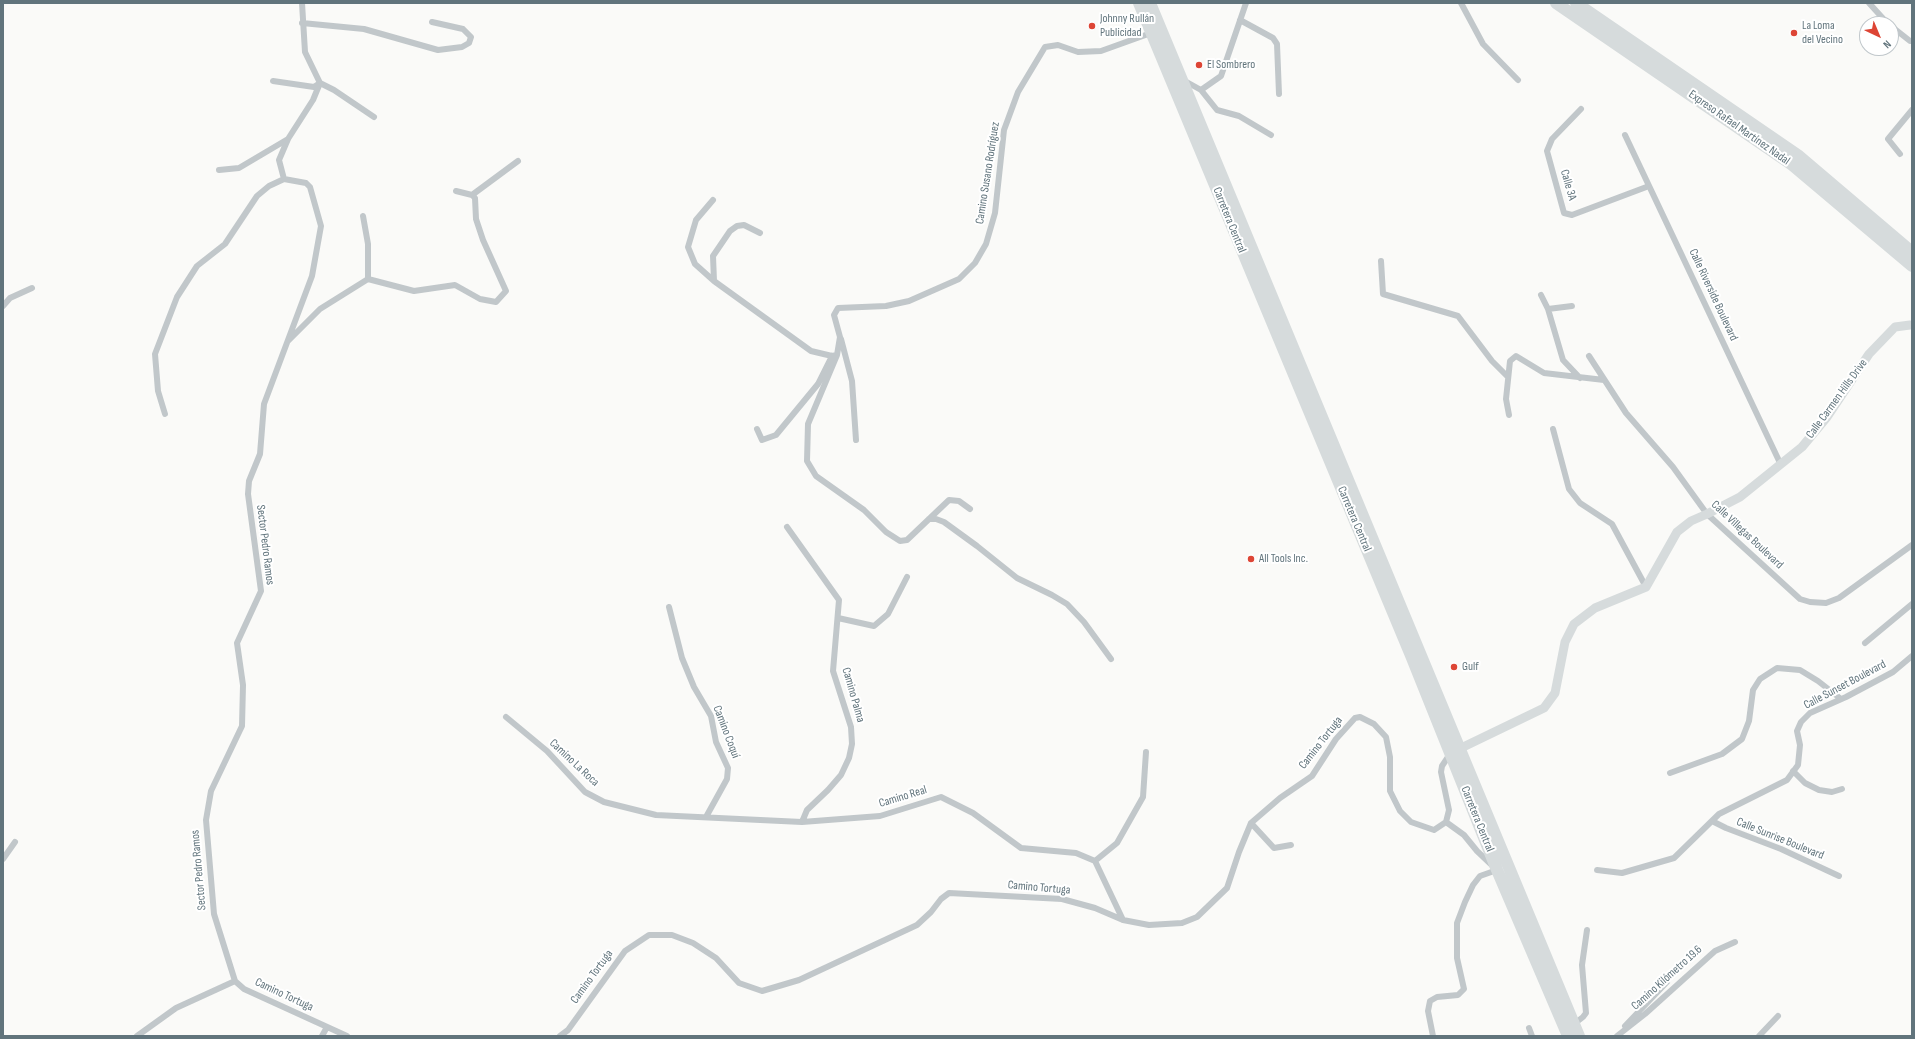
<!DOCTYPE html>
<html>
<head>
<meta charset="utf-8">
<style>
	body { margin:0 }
	#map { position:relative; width:1915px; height:1039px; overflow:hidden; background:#fafaf8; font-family:"Sofia Sans Condensed",sans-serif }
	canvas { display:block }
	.frame { position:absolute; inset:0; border:4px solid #61747c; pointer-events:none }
	.north { position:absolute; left:1859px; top:16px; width:40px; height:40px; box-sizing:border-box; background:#fff; border:1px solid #c0c7cb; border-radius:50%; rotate:136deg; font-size:11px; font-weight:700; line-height:16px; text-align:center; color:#61747c }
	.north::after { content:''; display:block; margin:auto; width:14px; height:18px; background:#dd4535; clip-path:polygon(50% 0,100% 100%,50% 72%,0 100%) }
</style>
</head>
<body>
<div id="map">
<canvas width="1915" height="1039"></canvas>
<div class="frame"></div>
<div class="north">N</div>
</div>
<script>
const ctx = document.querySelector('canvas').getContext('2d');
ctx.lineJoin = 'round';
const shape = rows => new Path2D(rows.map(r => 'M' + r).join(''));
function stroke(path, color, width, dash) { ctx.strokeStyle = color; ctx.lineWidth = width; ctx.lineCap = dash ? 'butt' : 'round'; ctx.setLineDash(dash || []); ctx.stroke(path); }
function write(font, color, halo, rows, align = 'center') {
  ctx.font = font + ' "Sofia Sans Condensed",sans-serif'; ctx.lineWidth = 4; ctx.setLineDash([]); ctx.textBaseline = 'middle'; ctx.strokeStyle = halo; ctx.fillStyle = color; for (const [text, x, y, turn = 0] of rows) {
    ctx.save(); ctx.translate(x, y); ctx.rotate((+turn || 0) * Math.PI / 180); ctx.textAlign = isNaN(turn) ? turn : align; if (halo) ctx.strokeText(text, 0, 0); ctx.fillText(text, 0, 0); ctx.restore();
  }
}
stroke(shape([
	[1461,3,1483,44,1518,80],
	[1869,3,1888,24],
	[1240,20,1273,38,1277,44,1279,94],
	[302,23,364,29,438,50,462,47,469,43,471,37,463,29,432,22],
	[1891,26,1910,41,1912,41],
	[1183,80,1201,90,1217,110,1239,116,1271,135],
	[273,81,314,87,320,83,334,90,374,117],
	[1201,90,1221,76,1246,3],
	[1581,109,1552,139,1547,151,1564,213,1572,215,1649,186],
	[1625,135,1781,465],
	[1900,154,1888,139,1912,110],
	[219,170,239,168,288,139],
	[284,179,279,160,288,139,313,100,320,83,305,52,302,3],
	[472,195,518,161],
	[713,200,696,220,688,247,695,264,714,281],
	[363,216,368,244,368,279],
	[760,233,744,225,737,226,730,231,713,256,714,281,811,351,832,356,837,355],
	[1381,261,1383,294,1458,316,1492,361,1508,377],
	[1541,295,1548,309,1563,360,1580,378],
	[3,306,10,298,32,288],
	[1548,309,1572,306],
	[841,339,852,381,856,440],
	[288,341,320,309,368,279,414,291,455,285,480,299,496,302,506,291,483,240,476,219,475,198,472,195,456,191],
	[1589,356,1626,413,1673,467,1707,514,1800,599,1810,602,1826,603,1839,598,1912,545],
	[165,414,158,391,155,354,177,297,197,266,225,244,257,196,269,186,284,179,306,183,310,187,321,226,312,276,264,404,260,454,249,481,248,494,261,591,237,643,243,685,242,726,211,791,206,820,214,914,235,981,244,989,347,1036],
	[1509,415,1506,399,1510,361,1516,356,1544,373,1604,380],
	[757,429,762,440,776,435,818,384,832,356],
	[1553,429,1569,489,1580,503,1612,524,1646,587],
	[970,509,959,501,949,500,907,540,900,541,886,532,864,510,816,476,807,461,808,424,837,355,840,337,834,315,838,308,886,306,909,301,959,279,975,263,986,244,995,213,1004,130,1018,92,1045,47,1058,45,1078,52,1101,51,1151,33],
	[929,519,936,519,944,522,977,546,1017,578,1052,595,1067,604,1084,622,1111,659],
	[787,527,839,600,833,671,851,727,852,744,849,758,841,775,828,790,807,810,802,822],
	[669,607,682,658,694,687,711,716,716,742,728,768,727,779,706,817],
	[838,618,874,626,888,614,907,577],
	[1865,643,1912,604],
	[506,717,547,751,585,792,604,802,656,815,802,822,880,816,941,797,973,813,1021,848,1076,853,1095,861,1123,920],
	[1793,771,1805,783,1819,790,1832,792,1842,789],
	[1670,773,1722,754,1742,739,1749,721,1753,690,1760,679,1777,668,1800,670,1818,681,1841,699],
	[1712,821,1726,828,1781,849,1839,876],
	[1251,823,1274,848,1291,845],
	[3,859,15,842],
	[1095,861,1117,843,1143,797,1146,752],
	[1597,870,1622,873,1674,858,1719,814,1787,780,1798,765,1800,745,1797,731,1801,722,1810,713,1846,697,1893,672,1912,656],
	[1574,1024,1583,1017,1586,1013,1582,965,1587,930],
	[1625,1026,1667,982],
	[1529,1028,1532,1036],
	[137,1036,176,1008,235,981],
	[322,1036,327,1027],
	[560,1036,568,1030,625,951,649,935,672,935,693,943,716,958,739,983,762,991,799,980,917,925,931,912,941,899,949,893,1062,899,1095,908,1123,920,1149,925,1182,923,1197,917,1227,888,1239,852,1251,823,1280,798,1312,776,1336,739,1355,718,1360,717,1374,724,1386,737,1390,757,1390,791,1400,811,1411,822,1434,830,1446,822,1449,810,1441,772,1442,766,1450,754],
	[1433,1036,1428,1011,1430,1001,1437,997,1458,995,1464,989,1457,958,1457,923,1465,902,1473,885,1480,876,1497,870,1477,851,1464,835,1446,822],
	[1617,1036,1645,1014,1715,951,1735,942],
	[1759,1036,1778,1016]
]), '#c1c7ca', 6);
stroke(shape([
	[1459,749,1544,708,1555,693,1565,642,1574,624,1595,608,1646,587,1677,532,1691,521,1707,514,1740,497,1802,447,1827,417,1869,354,1895,327,1910,325]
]), '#d6dbdc', 9);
stroke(shape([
	[1139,3,1412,658,1497,870,1568,1036],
	[1150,3,1579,1036],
	[1556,3,1791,164,1912,266],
	[1576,3,1799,156,1912,252]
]), '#d6dbdc', 12);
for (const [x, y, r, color] of [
	[1092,26,4,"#dd4535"],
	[1794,33,4,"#dd4535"],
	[1199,65,4,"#dd4535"],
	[1251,559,4,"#dd4535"],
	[1454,667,4,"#dd4535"]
]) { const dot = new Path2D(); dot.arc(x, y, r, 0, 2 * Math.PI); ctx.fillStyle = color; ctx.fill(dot); stroke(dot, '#fff', 1.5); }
write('12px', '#61747c', '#fff', [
	["Johnny Rullán",1100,19],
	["Publicidad",1100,33],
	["La Loma",1802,26],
	["del Vecino",1802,40],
	["El Sombrero",1207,65],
	["All Tools Inc.",1259,559],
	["Gulf",1462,667]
], 'left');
write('12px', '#61747c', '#fff', [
	["Expreso Rafael Martínez Nadal",1739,128,35],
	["Camino Susano Rodríguez",988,173,-81],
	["Calle 3A",1568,185,74],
	["Carretera Central",1229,220,68],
	["Calle Riverside Boulevard",1713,295,65],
	["Calle Carmen Hills Drive",1837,399,-54],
	["Carretera Central",1354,519,67],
	["Calle Villegas Boulevard",1747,535,43],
	["Sector Pedro Ramos",265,545,83],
	["Calle Sunset Boulevard",1845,685,-28],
	["Camino Palma",853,695,74],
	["Camino Coquí",726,732,69],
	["Camino Tortuga",1321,743,-52],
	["Camino La Roca",574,763,43],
	["Camino Real",903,797,-17],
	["Carretera Central",1477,819,68],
	["Calle Sunrise Boulevard",1780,839,22],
	["Sector Pedro Ramos",199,870,-95],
	["Camino Tortuga",1039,888,5],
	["Camino Tortuga",592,977,-54],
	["Camino Kilómetro 19.6",1667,978,-42],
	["Camino Tortuga",284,995,25]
]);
</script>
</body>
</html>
